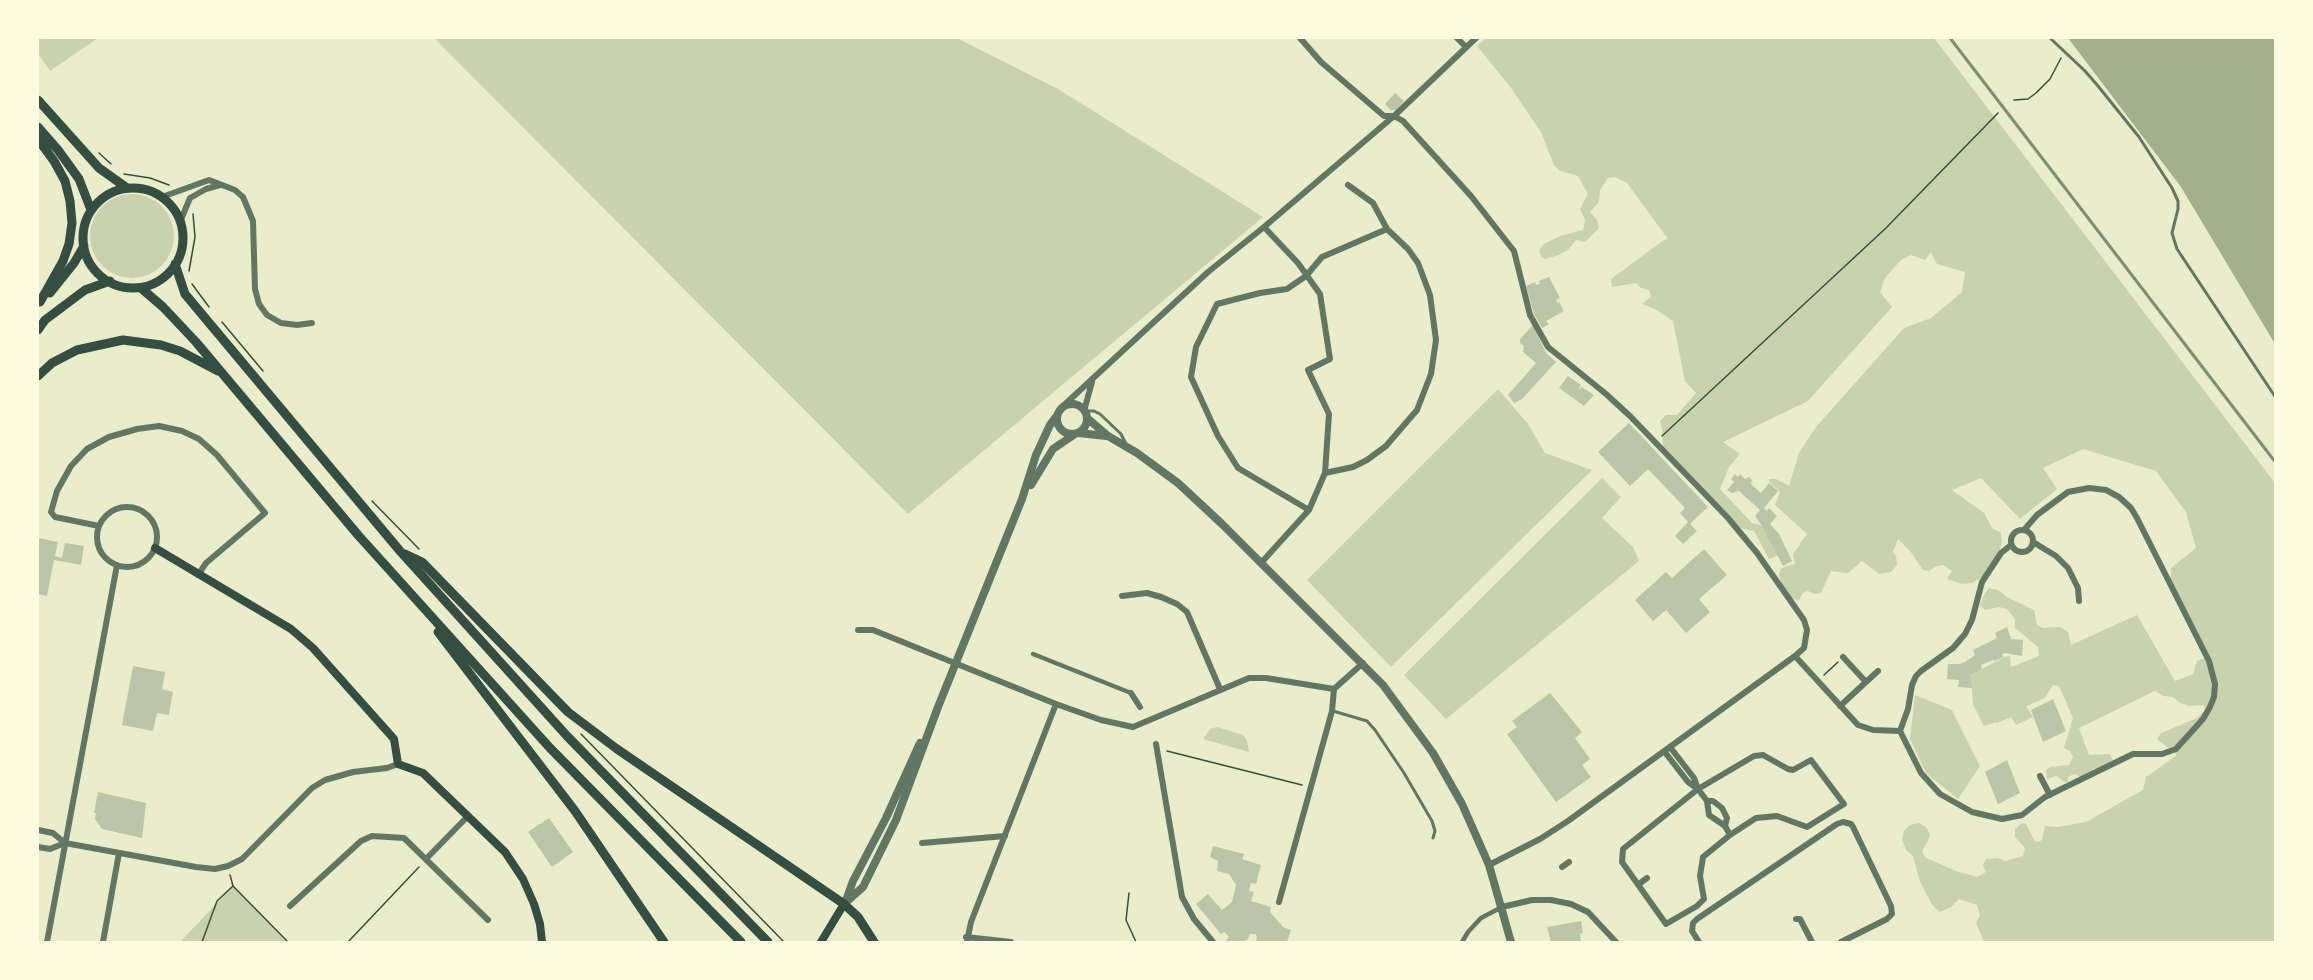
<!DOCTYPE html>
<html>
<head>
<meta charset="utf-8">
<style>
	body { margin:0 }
	#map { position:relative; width:2313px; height:980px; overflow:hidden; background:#e9edc9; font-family:"PT Sans Narrow",sans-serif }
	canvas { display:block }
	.frame { position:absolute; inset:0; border:39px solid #fefae0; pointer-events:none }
</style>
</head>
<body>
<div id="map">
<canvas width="2313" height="980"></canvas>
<div class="frame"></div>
</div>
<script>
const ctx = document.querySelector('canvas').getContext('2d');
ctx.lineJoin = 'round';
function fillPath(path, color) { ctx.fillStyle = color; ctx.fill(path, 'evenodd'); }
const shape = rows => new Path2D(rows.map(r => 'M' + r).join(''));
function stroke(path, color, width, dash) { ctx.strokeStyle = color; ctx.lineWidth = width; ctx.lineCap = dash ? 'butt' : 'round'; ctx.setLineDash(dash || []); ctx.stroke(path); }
fillPath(shape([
	[38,38,98,38,50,71,38,53],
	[434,38,957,38,1058,89,1263,217,908,514],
	[1486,38,1934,38,2275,483,2275,942,1984,942,1976,923,1980,915,1977,905,1959,899,1951,907,1940,912,1933,906,1920,882,1913,856,1906,850,1902,840,1904,831,1910,825,1919,823,1926,827,1930,834,1928,841,1922,851,1926,858,1956,871,1977,877,1986,872,1983,865,1986,859,1998,858,2005,861,2023,856,2025,848,2015,837,2015,829,2022,823,2026,824,2034,840,2038,842,2042,840,2045,826,2058,827,2086,822,2143,790,2146,777,2177,755,2157,739,2161,733,2195,719,2205,711,2204,705,2189,706,2180,703,2173,697,2164,696,2155,691,2079,728,2089,755,2110,754,2113,760,2111,765,2094,769,2083,778,2074,774,2068,777,2068,782,2065,782,2056,776,2047,779,2046,770,2050,767,2069,765,2073,757,2070,751,2064,748,2073,718,2059,686,2053,685,2045,698,2026,706,2033,717,2016,725,2011,717,1997,723,1996,722,1984,726,1973,704,1971,675,2004,657,2010,656,2011,667,2039,656,2038,647,2015,628,2015,619,2007,609,1999,607,1985,610,1980,605,1984,595,1989,588,1998,590,2007,597,2034,610,2037,625,2043,628,2060,627,2068,632,2071,645,2137,615,2175,681,2193,674,2197,661,2207,657,2171,582,2171,568,2196,548,2186,512,2156,471,2083,449,2043,468,2057,489,2020,519,1981,478,1952,490,1984,513,1992,528,2001,533,2002,542,1998,557,1984,576,1972,583,1962,584,1947,579,1952,571,1943,565,1937,566,1929,571,1923,570,1910,551,1898,539,1893,552,1896,556,1897,565,1891,572,1879,574,1862,561,1848,573,1831,571,1821,593,1814,594,1808,591,1803,593,1799,600,1793,599,1785,593,1779,575,1781,568,1795,564,1793,554,1807,534,1775,505,1780,492,1769,482,1769,479,1776,479,1789,486,1799,453,1816,427,1904,328,1931,318,1962,292,1965,272,1937,264,1931,252,1925,260,1911,255,1901,260,1885,278,1880,292,1892,307,1808,401,1723,442,1740,454,1729,467,1720,489,1752,523,1763,526,1779,555,1769,559,1754,531,1739,528,1663,448,1662,429,1660,421,1666,415,1677,415,1696,393,1685,381,1673,321,1655,309,1642,304,1651,297,1649,290,1641,288,1636,283,1612,287,1611,279,1664,240,1668,239,1627,183,1615,177,1608,178,1600,190,1599,202,1590,212,1597,220,1599,228,1585,242,1576,240,1568,250,1559,255,1545,259,1541,256,1539,250,1544,244,1560,236,1583,230,1585,220,1580,209,1588,194,1578,176,1560,171,1554,165,1541,132,1511,88,1477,46],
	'90 236a42 42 0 1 1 84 0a42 42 0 1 1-84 0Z',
	[1498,389,1528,424,1545,453,1592,470,1391,667,1307,580],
	[1602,478,1621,497,1602,518,1633,547,1639,561,1446,719,1404,675],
	[1915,695,1952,710,1980,766,1958,799,1926,773,1910,739],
	[1217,727,1243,735,1247,741,1249,752,1203,739,1210,729],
	[233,886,288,942,180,942]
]), '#cad2ad');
fillPath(shape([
	[2068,38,2275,38,2275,344,2181,187]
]), '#a3b18a');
fillPath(shape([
	[1395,93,1404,101,1396,110,1391,110,1385,104],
	[1549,277,1560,298,1556,300,1557,303,1559,302,1564,311,1546,321,1549,324,1542,328,1534,314,1526,286,1535,282,1536,285,1540,284,1539,281],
	[1533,325,1546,353,1556,362,1522,399,1514,403,1508,395,1536,363,1523,352,1524,346,1520,343,1520,339],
	[1568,376,1581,385,1578,390,1582,387,1594,395,1584,406,1559,388],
	[1629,423,1708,507,1690,524,1697,531,1683,544,1675,536,1688,522,1680,513,1685,508,1648,469,1630,486,1598,452],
	[1735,474,1738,477,1740,474,1745,479,1749,477,1752,480,1751,484,1761,493,1769,483,1778,491,1764,508,1767,511,1769,508,1777,516,1770,524,1779,534,1792,561,1783,566,1762,526,1755,516,1760,510,1739,491,1732,493,1727,490,1734,482,1731,479],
	[38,538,58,542,55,556,62,558,65,543,84,546,81,565,54,560,47,596,38,594],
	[1704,549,1727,575,1699,599,1710,612,1686,633,1666,610,1653,621,1635,600,1666,572,1672,578],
	[2007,627,2011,639,2023,640,2022,656,2005,653,2002,654,2003,657,1994,661,1993,660,1981,665,1982,669,1971,675,1972,688,1958,687,1959,680,1947,679,1948,664,1960,664,1965,662,1975,655,1973,650,1997,638,1995,633],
	[133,666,165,672,162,689,173,692,169,715,157,713,153,731,122,725],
	[1550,693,1582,732,1575,738,1590,759,1582,765,1591,777,1556,802,1507,734,1517,727,1512,721],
	[2053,699,2066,731,2043,742,2031,710],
	[2007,760,2020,793,1998,804,1985,772],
	[98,792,146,803,142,838,102,829,95,819,96,813,94,813],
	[549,818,573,852,552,867,528,832],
	[1213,846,1244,854,1242,859,1261,865,1256,884,1251,883,1249,891,1254,892,1251,901,1271,907,1270,912,1283,927,1291,930,1287,942,1256,942,1257,936,1255,934,1250,934,1247,940,1240,942,1228,942,1226,940,1229,937,1224,932,1221,934,1196,904,1208,894,1222,910,1232,902,1236,885,1229,874,1217,871,1218,861,1210,857],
	[1581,921,1583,933,1580,934,1581,942,1551,942,1547,927]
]), '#bcc5a7');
stroke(shape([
	[2014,100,2028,99,2036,93,2050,79,2061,58],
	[99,153,111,164],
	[124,174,150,178,169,185],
	[189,271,195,237,193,214],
	[192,284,209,307],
	[222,322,263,371],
	[1662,436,1886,228,1998,113],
	[372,501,419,549],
	[1824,675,1838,662],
	[581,734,784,942],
	[1167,751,1302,785],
	[233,886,288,942],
	[1129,893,1126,920,1136,942],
	[202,942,217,901,233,886,230,875],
	[348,942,419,867]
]), '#344e41', 1.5);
stroke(shape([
	[2050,38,2085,71,2098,86,2139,137,2172,188,2178,201,2178,209,2172,233,2177,249,2276,398],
	[1085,411,1094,411,1100,414,1121,434,1126,444],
	[1333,711,1367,721,1375,730,1404,773,1432,821,1435,831,1433,838]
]), '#617663', 3);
stroke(shape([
	[1033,654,1131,693],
	[1462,942,1468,932,1481,918,1502,907]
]), '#617663', 4.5);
stroke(shape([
	[1300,38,1321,62,1384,116,1394,116,1403,121,1471,196,1514,251,1530,315,1548,347,1606,394,1630,416,1728,518,1757,553,1804,620,1807,630,1804,648,1795,656,1568,821,1540,839,1489,865],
	[1457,38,1466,47],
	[1348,185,1373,203,1387,229],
	[162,197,209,180,235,190,243,197,253,221,255,289,259,304,267,315,281,323,297,325,312,323],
	[180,222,190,198,206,189,220,185],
	[1063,406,1208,272,1264,227,1394,116,1476,38],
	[1084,411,1092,382],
	'97 537a30 30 0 1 1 60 0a30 30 0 1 1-60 0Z',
	[1309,510,1238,468,1218,436,1191,377,1196,347,1217,304,1260,293,1287,289,1306,276,1322,257,1387,229,1408,249,1418,263,1430,295,1436,340,1431,374,1417,410,1386,446,1367,460,1353,467,1325,473],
	[99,526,55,517,51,512,57,491,71,466,87,449,109,437,137,429,159,426,182,431,199,439,217,455,265,513,206,563,198,575],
	'2011 541a11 11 0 1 1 22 0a11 11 0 1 1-22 0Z',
	[2033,542,2056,556,2068,568,2078,588,2079,601],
	[2011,545,2001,553,1982,582,1972,620,1965,634,1953,648,1921,671,1916,676,1912,685,1908,709,1900,731,1921,773,1940,794,1972,812,2002,819,2022,815,2045,797,2133,754,2162,754,2176,749,2203,719,2210,707,2214,697,2215,684,2209,661,2137,518,2131,508,2119,497,2106,490,2089,488,2068,492,2037,515,2024,530],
	[1261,563,1309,510,1325,473,1329,414,1308,370,1330,359,1320,294,1298,263,1264,227],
	[1122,596,1147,593,1161,597,1177,604,1187,612,1220,689],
	[858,630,873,630,1056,704,1101,720,1133,727,1249,678,1266,678,1334,689,1363,663],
	[1795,656,1858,725,1873,730,1900,731],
	[1866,682,1878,671],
	[1131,693,1140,707],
	[1840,706,1866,682,1843,657],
	[1156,744,1182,897,1194,919,1213,942],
	[1670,747,1694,778,1698,789,1707,801,1709,815,1725,826,1730,835],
	[1664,751,1688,782,1698,789],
	[1763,755,1788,769,1793,770,1811,760,1844,804,1807,827,1777,816,1756,818,1730,835,1703,857,1700,876,1704,899,1697,906,1666,924,1622,862,1623,849,1698,789,1754,756,1763,755],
	[2040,776,2050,795],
	[1707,801,1713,801,1722,808,1727,818,1725,826],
	[38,830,53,833,65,843,196,867,215,869,228,866,242,859,312,788,325,780,353,772,387,768,398,764],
	[922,843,1005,836],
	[38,847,50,849,65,843],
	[426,859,468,816],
	[1562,867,1569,862],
	[1639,884,1647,878],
	[1279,902,1332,711,1334,689],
	[290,906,361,841,372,836,404,838,488,920],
	[1502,907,1532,900,1551,900,1571,904,1588,912,1616,942],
	[1796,919,1800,919,1812,942],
	[966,937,1011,942],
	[47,942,117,565],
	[103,942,119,853],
	[967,942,971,922,1056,704],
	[1699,942,1692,931,1693,923,1697,919,1837,824,1843,822,1851,824,1853,827,1891,906,1892,914,1887,919,1841,942]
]), '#617663', 6);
stroke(shape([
	'1057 419a15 15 0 1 1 30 0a15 15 0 1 1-30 0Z',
	[1087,418,1108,436,1137,453,1178,483,1222,524,1383,685,1433,753,1462,804,1489,865,1511,942],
	[1079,433,1106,436],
	[1031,485,1053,449,1075,434],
	[845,903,853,881,886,818,920,743],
	[844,904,863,887,896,820,938,707,1022,499,1036,455,1050,425,1056,417]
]), '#617663', 8);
stroke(shape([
	[155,548,291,629,313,648,394,739,398,764,423,773,505,852,523,879,534,904,540,924,542,942],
	[821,942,844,904]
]), '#344e41', 8);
stroke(shape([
	[38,100,99,168,127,188],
	[38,127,58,150,79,179,91,210],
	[38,139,54,161,65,181,70,201,72,223,69,244,63,261,40,302],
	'83 238a50 50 0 1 1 100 0a50 50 0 1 1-100 0Z',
	[175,264,185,294,400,551,567,736,768,942],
	[141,288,163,307,196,342,358,535,550,748,741,942],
	[50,293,74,263,84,246],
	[38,330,45,320,85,290,110,281],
	[38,376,52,363,77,350,123,340,161,345,180,351,218,371],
	[405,554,422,562,568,712,617,749,844,904,858,917,874,942],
	[438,632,575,811,664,942]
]), '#344e41', 9);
stroke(shape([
	[1950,38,2276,463]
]), '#7c8e77', 3);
</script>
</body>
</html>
